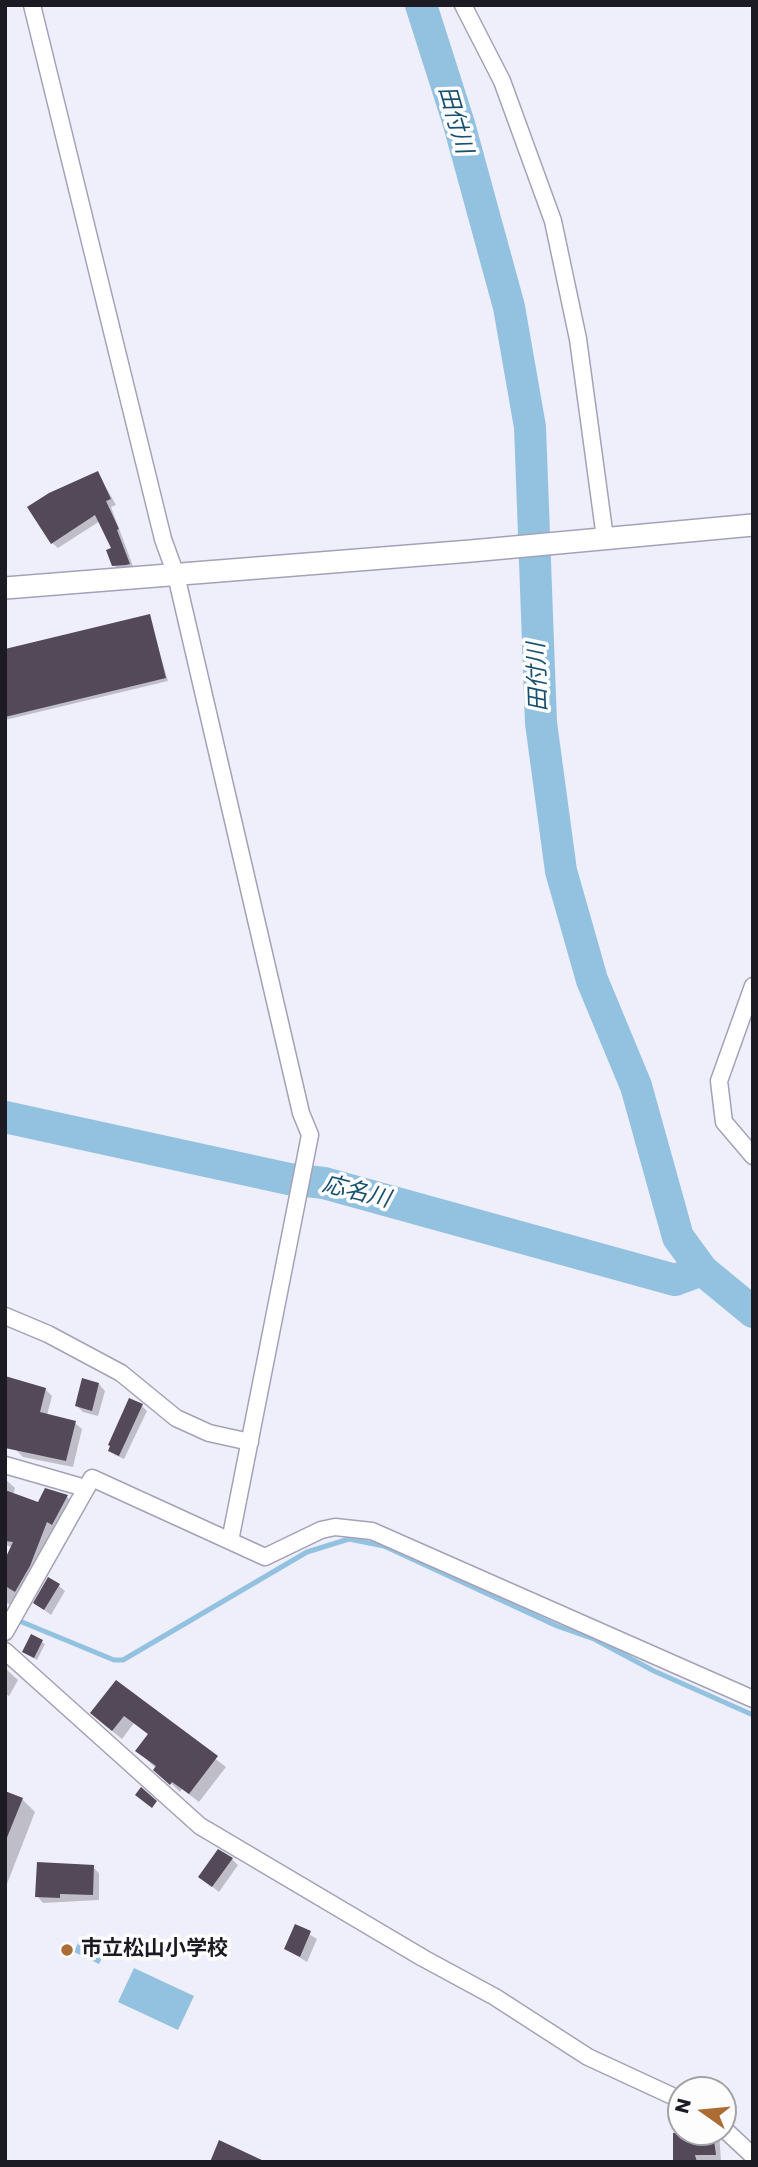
<!DOCTYPE html>
<html>
<head>
<meta charset="utf-8">
<style>
	body { margin:0 }
	#map { position:relative; width:758px; height:2167px; overflow:hidden; background:#efeefb; font-family:Poppins,sans-serif }
	canvas { display:block }
	.frame { position:absolute; inset:0; border:7px solid #1c1b23; pointer-events:none }
	.north { position:absolute; left:667px; top:2076px; width:70px; height:70px; box-sizing:border-box; background:#fdfdfd; border:2px solid #a3a3a6; border-radius:50%; rotate:285deg; font-size:19px; font-weight:700; line-height:28px; text-align:center; color:#1c1b23 }
	.north::after { content:''; display:block; margin:auto; width:24px; height:32px; background:#ac6d34; clip-path:polygon(50% 0,100% 100%,50% 72%,0 100%) }
</style>
</head>
<body>
<div id="map">
<canvas width="758" height="2167"></canvas>
<div class="frame"></div>
<div class="north">N</div>
</div>
<script>
const ctx = document.querySelector('canvas').getContext('2d');
ctx.lineJoin = 'round';
function fillPath(path, color) { ctx.fillStyle = color; ctx.fill(path, 'evenodd'); }
const shape = rows => new Path2D(rows.map(r => 'M' + r).join(''));
function stroke(path, color, width, dash) { ctx.strokeStyle = color; ctx.lineWidth = width; ctx.lineCap = dash ? 'butt' : 'round'; ctx.setLineDash(dash || []); ctx.stroke(path); }
function write(font, color, halo, rows, align = 'center') {
  ctx.font = font + ' Poppins,"Noto Sans JP",sans-serif'; ctx.lineWidth = 7; ctx.setLineDash([]); ctx.textBaseline = 'middle'; ctx.strokeStyle = halo; ctx.fillStyle = color; for (const [text, x, y, turn = 0] of rows) {
    ctx.save(); ctx.translate(x, y); ctx.rotate((+turn || 0) * Math.PI / 180); ctx.textAlign = isNaN(turn) ? turn : align; if (halo) ctx.strokeText(text, 0, 0); ctx.fillText(text, 0, 0); ctx.restore();
  }
}
fillPath(shape([
	[80,1939,106,1951,99,1964,74,1952],
	[134,1968,194,1996,178,2030,118,2002]
]), '#93c2e1');
fillPath(shape([
	[98,473,116,505,111,507,134,569,120,571,114,565,113,549,100,521,58,548,52,543],
	[149,616,168,681,5,720,5,651],
	[99,1384,105,1391,98,1416,83,1412,77,1406],
	[45,1389,52,1396,47,1415,75,1423,82,1429,73,1467,23,1457,15,1449],
	[142,1406,147,1411,124,1459,115,1455,110,1451],
	[5,1479,15,1488,13,1495,38,1504,67,1497,75,1505,13,1606,5,1602,5,1563,12,1547,5,1545],
	[58,1585,65,1591,51,1615,35,1603],
	[32,1636,45,1644,37,1660,27,1654],
	[5,1668,18,1680,9,1696,5,1694],
	[116,1682,226,1767,199,1802,182,1789,180,1792,137,1750,149,1735,134,1723,122,1739,101,1722],
	[5,1793,22,1799,35,1812,5,1889],
	[232,1859,238,1865,219,1892,200,1877],
	[93,1867,99,1873,99,1900,43,1903,37,1896],
	[296,1926,317,1939,307,1962,286,1949],
	[689,2132,719,2132,721,2161,672,2162]
]), '#0003');
stroke(shape([
	[5,1615,114,1660,123,1660,307,1552,349,1539,384,1546,557,1626,594,1639,654,1671,753,1715]
]), '#93c2e1', 5);
stroke(shape([
	[421,5,459,124,509,307,530,427,541,723,561,871,592,980,636,1086,678,1237,702,1270,753,1312],
	[5,1117,289,1179,324,1183,675,1280,702,1270]
]), '#93c2e1', 32);
fillPath(shape([
	[98,471,111,499,106,501,119,529,117,530,130,564,126,565,112,566,106,550,111,548,95,515,51,544,27,507,49,493],
	[150,614,166,678,5,717,5,649],
	[5,1376,46,1388,40,1412,76,1421,66,1461,5,1448],
	[82,1378,99,1383,92,1411,75,1406],
	[129,1398,143,1404,119,1456,108,1451,110,1446,108,1445],
	[45,1488,68,1495,52,1525,47,1522,30,1566,15,1592,5,1586,5,1559,13,1542,5,1541,5,1490,38,1502],
	[48,1577,60,1584,44,1610,33,1603],
	[31,1634,43,1640,34,1658,22,1652],
	[116,1680,218,1756,189,1794,172,1782,170,1785,153,1770,156,1766,135,1751,148,1734,124,1716,112,1731,90,1713],
	[141,1787,157,1801,152,1808,135,1795],
	[5,1791,23,1798,6,1840,5,1839],
	[218,1849,233,1858,212,1887,198,1877],
	[37,1862,94,1865,93,1895,60,1894,60,1898,35,1897],
	[295,1924,311,1931,300,1957,284,1949],
	[694,2132,713,2132,716,2155,695,2155,697,2162,673,2162,673,2133],
	[219,2140,266,2162,210,2162]
]), '#544959');
const street = shape([
	[32,5,163,539,176,575,301,1113,310,1135,230,1541],
	[463,5,502,81,553,221,578,339,605,538],
	[753,986,719,1081,724,1122,753,1156],
	[5,1316,48,1334,121,1373,176,1418,209,1433,250,1442],
	[5,1465,85,1488],
	[5,1632,92,1478,265,1557,321,1530,335,1527,372,1531,753,1699],
	[5,1651,200,1826,423,1958,495,1997,588,2057,681,2100],
	[723,2128,753,2156]
]);
const secondary = shape([
	[5,588,471,551,753,525]
]);
stroke(street, '#a4a2b7', 19);
stroke(secondary, '#a4a2b7', 24);
stroke(street, '#fff', 16);
stroke(secondary, '#fff', 21);
for (const [x, y, r, color] of [
	[67,1950,7,"#ac6d34"]
]) { const dot = new Path2D(); dot.arc(x, y, r, 0, 2 * Math.PI); ctx.fillStyle = color; ctx.fill(dot); stroke(dot, '#fdfdfd', 2.5); }
write('bold 21px', '#1c1b23', '#fdfdfd', [
	["市立松山小学校",81,1950]
], 'left');
write('italic 23px', '#185170', '#fdfdfd', [
	["田付川",454,120,74],
	["田付川",539,677,-92],
	["応名川",356,1193,14]
]);
</script>
</body>
</html>
